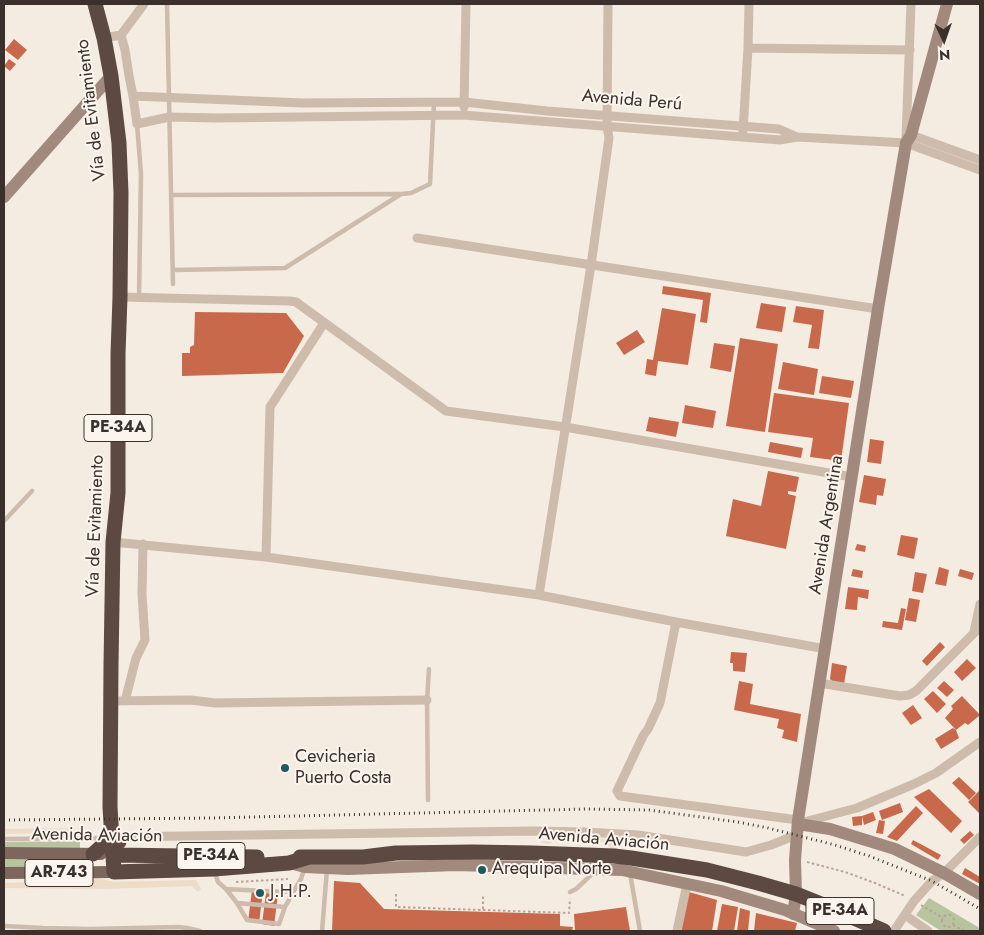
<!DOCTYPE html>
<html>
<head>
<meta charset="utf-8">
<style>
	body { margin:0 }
	#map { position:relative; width:984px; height:935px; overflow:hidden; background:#f4ebe1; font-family:Jost,sans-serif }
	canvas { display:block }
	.frame { position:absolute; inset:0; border:5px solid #3b302b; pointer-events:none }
	.north { position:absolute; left:919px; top:15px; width:50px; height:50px; -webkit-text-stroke:4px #fbf5ee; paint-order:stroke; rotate:177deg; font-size:14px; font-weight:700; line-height:20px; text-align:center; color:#3b302b }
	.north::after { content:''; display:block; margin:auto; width:18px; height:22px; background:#3b302b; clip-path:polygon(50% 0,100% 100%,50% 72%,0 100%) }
</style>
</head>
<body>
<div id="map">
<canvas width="984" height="935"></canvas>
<div class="frame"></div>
<div class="north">N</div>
</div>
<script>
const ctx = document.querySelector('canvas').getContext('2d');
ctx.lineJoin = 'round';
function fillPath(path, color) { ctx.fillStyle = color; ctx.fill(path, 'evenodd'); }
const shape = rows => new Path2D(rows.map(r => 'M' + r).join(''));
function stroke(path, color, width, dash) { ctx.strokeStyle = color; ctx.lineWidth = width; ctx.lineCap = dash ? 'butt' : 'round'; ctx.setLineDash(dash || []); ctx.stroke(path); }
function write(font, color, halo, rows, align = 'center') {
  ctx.font = font + ' Jost,sans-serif'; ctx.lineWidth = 4; ctx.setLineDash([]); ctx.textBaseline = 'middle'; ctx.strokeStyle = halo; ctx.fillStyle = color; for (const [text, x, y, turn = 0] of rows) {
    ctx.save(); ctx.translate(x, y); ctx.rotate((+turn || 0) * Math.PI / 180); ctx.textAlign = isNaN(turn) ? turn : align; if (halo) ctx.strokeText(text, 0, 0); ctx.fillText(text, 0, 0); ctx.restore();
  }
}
fillPath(shape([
	[80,841,80,848,4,848,4,842],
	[4,859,81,859,82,869,4,869],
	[929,898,978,927,980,929,980,931,941,931,916,915]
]), '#b8c4a0');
fillPath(shape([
	[75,828,75,837,62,837,43,833,4,834,4,829],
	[558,837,609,839,617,844,618,847,618,850,611,849,605,842,557,840,549,844,541,843,541,841,547,841,550,838],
	[93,877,115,882,196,880,201,889,198,892,192,886,101,889,4,888,4,883,35,882,63,878]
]), '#ecdcc8');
fillPath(shape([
	[14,39,27,50,18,60,5,50],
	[9,59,16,64,10,71,4,66],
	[663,286,711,293,707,323,700,322,703,300,662,294],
	[761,303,786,307,782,332,756,328],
	[796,306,824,310,819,349,808,348,812,325,793,322],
	[662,308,696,314,688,365,658,361,656,376,645,374,647,359,653,360],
	[195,312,286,313,304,336,283,373,182,376,182,353,190,353,190,347,194,345],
	[637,330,645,342,624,355,616,343],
	[740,338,778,344,765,432,726,426],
	[714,343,735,346,731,372,710,368],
	[783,362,818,369,814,395,778,389],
	[822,376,854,381,851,398,819,393],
	[774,393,849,403,841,461,810,457,813,438,768,432],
	[685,405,716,411,713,428,682,423],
	[649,417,679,422,676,437,646,431],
	[870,439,884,441,881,464,867,462],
	[770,442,803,448,801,458,768,452],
	[768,471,799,477,796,492,788,491,788,494,796,496,786,549,726,536,733,499,761,506],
	[864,475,886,479,883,496,877,495,876,505,859,502],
	[901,535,918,538,914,559,897,555],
	[857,544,866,546,865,552,855,550],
	[939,567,949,570,946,586,935,584],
	[853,569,863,571,862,578,851,576],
	[960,569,974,573,972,580,958,576],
	[915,572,927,574,923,593,912,591],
	[848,587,869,590,868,599,858,597,857,610,845,609],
	[909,598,920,600,916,622,905,620],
	[901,608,906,609,902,630,882,627,883,621,898,623],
	[940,642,945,647,927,666,922,661],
	[731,652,747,653,745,672,733,671,733,663,730,663],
	[967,659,976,668,962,681,954,672],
	[832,663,847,666,844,684,833,682,830,679],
	[739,681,753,684,750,704,801,714,797,742,782,738,784,730,777,728,779,719,734,710],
	[944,681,954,690,947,697,937,688],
	[933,691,946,704,937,713,924,699],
	[962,696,980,715,968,725,965,723,956,730,959,738,941,749,935,739,953,728,956,730,945,718,953,709,951,706],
	[913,705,922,718,911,725,902,713],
	[959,777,976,793,969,800,952,783],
	[929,789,962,821,951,833,914,797],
	[980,790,980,814,968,802],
	[900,803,903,812,882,820,879,811],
	[916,806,923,813,897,841,887,837],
	[873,812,876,820,864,825,862,816,862,825,853,826,852,817,862,816],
	[879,820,885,821,883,834,876,833],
	[970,831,974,835,964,844,960,840],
	[913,840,941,855,938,860,911,844],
	[965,868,980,877,980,884,962,874],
	[334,881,360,883,384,909,560,914,560,926,573,927,572,931,332,931],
	[252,890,263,891,259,923,248,922],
	[689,892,717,900,712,931,681,931],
	[266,893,278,894,274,926,262,924],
	[722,904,738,907,734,931,717,931],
	[626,907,630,931,575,931,574,914],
	[740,908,750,911,748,931,737,931],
	[756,913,797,923,795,931,754,931]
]), '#c8694b');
stroke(shape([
	[807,862,845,872,875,883,905,896],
	[236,882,288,879],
	[396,894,396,907,569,913,570,899],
	[921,905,943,918],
	[483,909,483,894],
	'942 921a6 6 0 1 1 12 0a6 6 0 1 1-12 0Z',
	[953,925,964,931]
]), '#b9a596', 2, [2.5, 2.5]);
stroke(shape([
	[167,4,173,284],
	[137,124,141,174,139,297],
	[172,195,399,194],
	[173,270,285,268,401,194,411,193,430,184,434,103],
	[4,521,32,491],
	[428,800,427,700,429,669],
	[4,839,106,838],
	[215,873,218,882,226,889,284,892,295,889,301,879,304,869],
	[630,873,640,931],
	[226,889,237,903,285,907,295,889],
	[570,892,576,889,591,875,594,873],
	[237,903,247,920,279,924,285,907],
	[4,926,43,928,90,929,179,927,187,928,200,931],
	[322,931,327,869]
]), '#cdbbac', 4.5);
stroke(shape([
	[121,35,125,50,129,76,133,96,137,124,169,117,217,118,463,115,780,140,797,137,906,143,980,170],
	[104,38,121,35,144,4],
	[748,48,910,50],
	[133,96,303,103,464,102,547,111,779,129,797,137],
	[464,107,466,4],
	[743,131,748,48,749,4],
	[911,135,980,160],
	[906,138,911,4],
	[417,238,878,309],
	[120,297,290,301,296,302,446,411,565,427,852,477],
	[113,542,266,557,539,595,676,622,826,649],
	[266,557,270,407,324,323],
	[539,595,591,265,609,138,607,126,608,4],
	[676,622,660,703,648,729,643,736,617,791,620,796,798,820],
	[974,632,980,604],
	[819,683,900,696,909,695,916,691,980,627],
	[110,701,191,700,215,703,427,700],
	[125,701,136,658,145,640,142,594,143,544],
	[800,823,857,808,914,784,936,773,980,742],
	[114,837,531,831,585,832,638,835,746,852,771,845,796,835],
	[905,915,928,931],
	[677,931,687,884],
	[894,931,914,901,932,881,944,873,980,837]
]), '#cdbbac', 9);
stroke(shape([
	[4,197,111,76],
	[798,824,830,829,895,849,944,873,980,894],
	[289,863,305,867,348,869,456,865,622,870,721,891,785,910,834,931],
	[793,914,796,894,795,860,798,820,878,309,906,143,911,135,947,4]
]), '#a18a7d', 12);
stroke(shape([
	[4,853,101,854],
	[4,873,114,872]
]), '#7d675c', 12);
stroke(shape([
	[95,4,104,38,111,76,119,143,121,193,120,297,118,354,118,493,113,542,111,665,110,807,114,872,214,869,289,863,309,857],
	[93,854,112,837,119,842],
	[113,855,257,857],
	[300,857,363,857,396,853,473,852,532,853,614,856,631,858,707,870,758,883,796,894,831,908,884,931]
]), '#5c4a42', 15);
stroke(shape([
	[4,820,212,818,586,809,649,810,738,822,768,828,835,845,869,856,932,881,980,909]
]), '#3b302b', 3, [1, 4]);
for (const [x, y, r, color] of [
	[285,768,5,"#1f5a5e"],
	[482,870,5,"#1f5a5e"],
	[260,893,5,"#1f5a5e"]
]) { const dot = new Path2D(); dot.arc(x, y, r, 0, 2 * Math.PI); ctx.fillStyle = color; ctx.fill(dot); stroke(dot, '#fbf5ee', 2); }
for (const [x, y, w] of [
	[118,428,68],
	[211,856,68],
	[59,873,68],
	[840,911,68]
]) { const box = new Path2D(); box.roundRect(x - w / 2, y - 13.5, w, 27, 4); ctx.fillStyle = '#fbf5ee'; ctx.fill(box); stroke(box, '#3b302b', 1); }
write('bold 16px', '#3b302b', null, [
	["PE-34A",118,428],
	["PE-34A",211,856],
	["AR-743",59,873],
	["PE-34A",840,911]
]);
write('18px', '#3b302b', '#fbf5ee', [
	["Avenida Perú",632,101,5],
	["Vía de Evitamiento",92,110,-97],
	["Avenida Argentina",827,525,-81],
	["Vía de Evitamiento",96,526,-88],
	["Avenida Aviación",97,836,1],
	["Avenida Aviación",604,840,5]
]);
write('18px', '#3b302b', '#fbf5ee', [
	["Cevicheria",295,758],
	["Puerto Costa",295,779],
	["Arequipa Norte",492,870],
	["J.H.P.",270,893]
], 'left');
</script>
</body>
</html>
